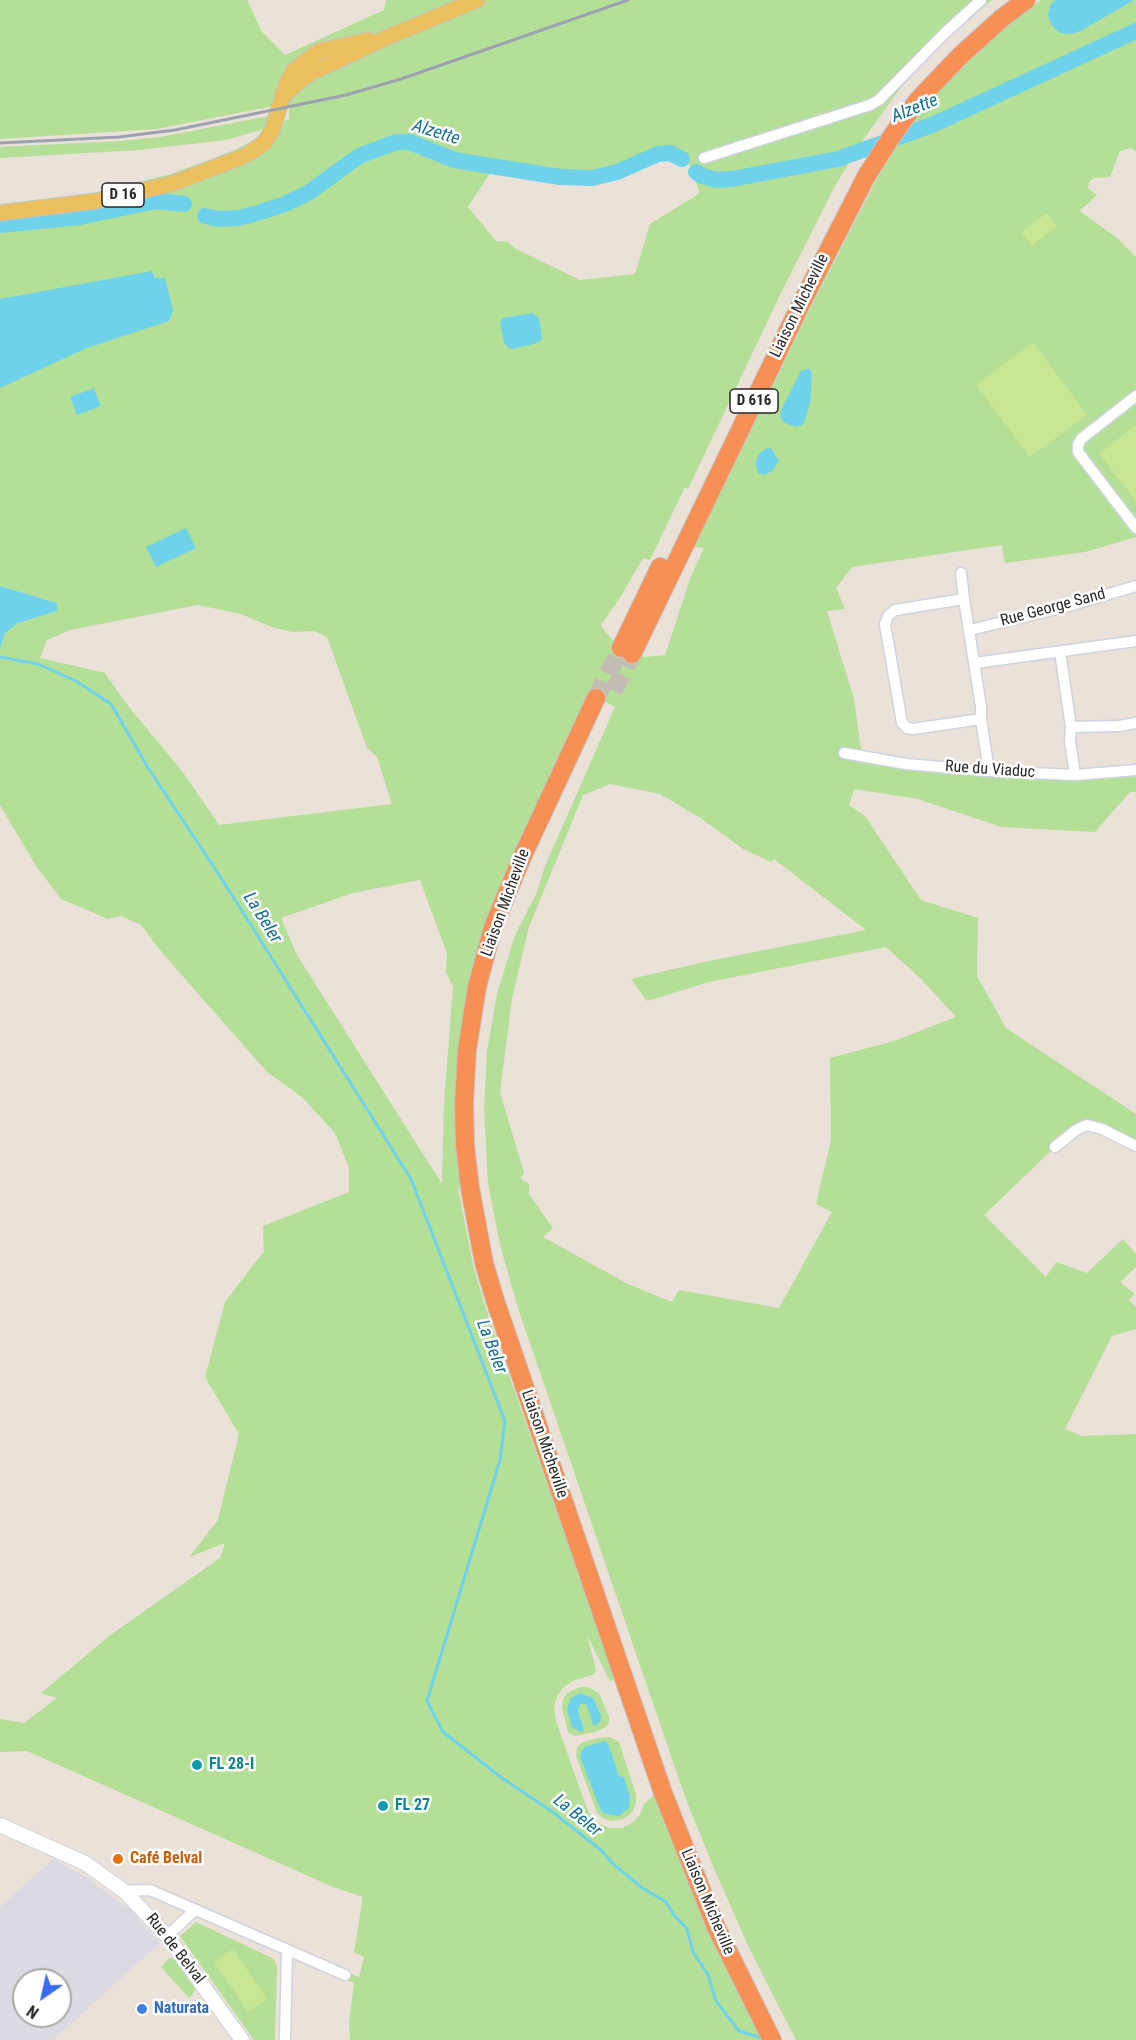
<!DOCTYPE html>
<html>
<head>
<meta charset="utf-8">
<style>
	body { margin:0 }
	#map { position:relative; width:1136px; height:2040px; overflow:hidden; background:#eae1d9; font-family:"Roboto Condensed",sans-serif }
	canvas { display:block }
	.north { position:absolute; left:12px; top:1968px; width:60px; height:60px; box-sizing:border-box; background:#fff; border:2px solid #a9a9a9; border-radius:50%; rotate:214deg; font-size:16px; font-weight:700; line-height:24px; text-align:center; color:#272727 }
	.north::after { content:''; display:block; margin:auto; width:21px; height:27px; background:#3c6bf3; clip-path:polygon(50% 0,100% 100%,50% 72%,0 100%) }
</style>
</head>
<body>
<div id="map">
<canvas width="1136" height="2040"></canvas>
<div class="north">N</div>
</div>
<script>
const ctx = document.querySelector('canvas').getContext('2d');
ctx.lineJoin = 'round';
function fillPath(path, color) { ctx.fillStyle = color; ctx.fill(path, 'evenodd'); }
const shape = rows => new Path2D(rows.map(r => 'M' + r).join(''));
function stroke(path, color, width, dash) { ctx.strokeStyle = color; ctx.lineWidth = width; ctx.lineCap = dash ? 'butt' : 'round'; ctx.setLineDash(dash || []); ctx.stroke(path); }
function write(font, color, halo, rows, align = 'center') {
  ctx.font = font + ' "Roboto Condensed",sans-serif'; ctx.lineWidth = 5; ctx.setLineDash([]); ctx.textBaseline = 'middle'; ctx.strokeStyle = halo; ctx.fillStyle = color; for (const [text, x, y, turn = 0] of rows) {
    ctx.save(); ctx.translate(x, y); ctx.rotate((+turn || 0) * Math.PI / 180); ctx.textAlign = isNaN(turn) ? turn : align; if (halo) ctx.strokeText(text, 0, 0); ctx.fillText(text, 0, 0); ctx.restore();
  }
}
fillPath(shape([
	[53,1859,94,1881,92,1882,131,1910,138,1918,137,1919,160,1943,53,2040,0,2040,0,1907],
	[24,1980,60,1980,60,2016,24,2016]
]), '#dbdae2');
fillPath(shape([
	[0,0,247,0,262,32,285,55,384,10,386,0,992,0,948,38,901,87,865,137,835,186,780,295,688,489,685,487,650,560,643,558,621,596,601,625,606,633,619,647,636,655,645,657,665,655,691,576,704,548,694,547,810,309,878,177,906,132,927,104,966,61,1007,26,1041,0,1136,0,1136,151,1131,148,1120,151,1110,177,1094,178,1089,182,1088,188,1097,195,1080,211,1117,238,1136,257,1136,537,1085,552,1005,563,1002,545,852,567,836,588,845,609,827,611,854,699,862,757,989,771,1136,770,1136,792,1130,792,1095,832,1002,827,918,799,854,789,849,805,865,816,921,900,978,918,977,976,1006,1028,1136,1114,1136,1146,1087,1125,1055,1147,984,1215,1046,1277,1056,1262,1087,1273,1123,1239,1136,1254,1136,1267,1120,1282,1135,1294,1129,1300,1136,1307,1136,1329,1112,1336,1065,1429,1082,1436,1136,1434,1136,2040,796,2040,751,1952,715,1871,685,1797,517,1305,500,1245,488,1183,484,1109,487,1051,497,994,515,935,536,894,545,866,615,707,603,700,591,696,586,696,515,851,485,925,457,1146,461,1187,458,1188,473,1265,485,1306,615,1679,610,1681,587,1635,596,1670,593,1675,575,1680,564,1687,557,1696,554,1708,556,1721,586,1806,591,1816,600,1824,610,1828,622,1828,632,1823,640,1815,644,1804,655,1794,724,1965,762,2040,350,2040,349,2023,354,1983,344,1979,346,1972,359,1977,364,1957,354,1952,363,1897,333,1887,27,1751,0,1752,0,1719,24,1723,57,1698,41,1693,109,1636,220,1558,225,1543,189,1557,218,1520,239,1434,205,1377,225,1302,264,1251,263,1226,349,1192,349,1168,335,1133,302,1097,267,1072,164,955,141,925,121,916,108,919,61,899,36,866,0,805,0,649,5,633,18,623,57,611,57,603,0,586,0,204,94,193,171,174,237,149,255,139,264,129,226,140,139,150,0,158,0,147,121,141,160,137,269,116,266,128,289,119,289,103,157,129,0,139],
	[670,153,682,159,696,171,693,175,700,193,650,224,635,274,580,280,516,249,506,241,497,242,468,207,494,167,560,177,592,178,617,172,658,154],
	[198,605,241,614,274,628,293,632,314,631,327,637,367,748,377,757,392,804,219,825,182,771,125,702,105,673,40,658,47,640,70,630],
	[610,784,660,794,702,819,743,849,771,862,774,859,866,930,704,962,631,979,647,1001,709,982,886,947,921,979,956,1017,894,1041,830,1058,831,1140,816,1204,832,1212,779,1308,679,1290,672,1302,628,1284,543,1237,553,1228,529,1194,529,1184,520,1178,524,1173,500,1092,512,998,529,927,583,795],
	[420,880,447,954,446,972,453,987,444,1103,442,1184,297,955,281,918,353,893],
	[580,1687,588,1687,599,1693,609,1717,609,1722,606,1727,596,1732,574,1736,568,1732,562,1708,563,1699,567,1693],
	[610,1737,619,1742,636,1794,636,1803,633,1811,627,1817,620,1820,611,1821,603,1818,597,1813,576,1756,577,1748,581,1743,597,1738],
	[196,1922,274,1959,277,1966,275,2040,254,2040,180,1936],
	[173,1958,177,1959,196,1985,193,1994,189,1998,161,1967,168,1959]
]), '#b4df96');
fillPath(shape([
	[1047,213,1057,226,1032,246,1021,232],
	[1033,342,1087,415,1030,457,976,385],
	[1136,425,1136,501,1099,454],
	[233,1949,267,1999,248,2012,214,1962]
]), '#c9e692');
fillPath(shape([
	[1055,0,1134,0,1082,30,1072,34,1060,33,1052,26,1048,16,1050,5],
	[152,271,155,278,165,278,173,310,169,321,87,348,0,388,0,299],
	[532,313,539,318,542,339,537,343,513,349,509,348,504,343,500,323,503,318],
	[807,369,810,369,812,375,810,403,805,420,802,425,796,427,785,423,780,417,781,410,801,371],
	[94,388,101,406,77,415,70,397],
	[767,448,771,448,779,461,772,471,765,475,758,473,755,463,759,454],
	[186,528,196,548,156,567,146,547],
	[0,586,57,603,57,611,18,623,5,633,0,649],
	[581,1693,593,1698,601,1716,600,1722,595,1726,593,1724,587,1706,585,1704,580,1704,578,1711,584,1730,581,1732,572,1727,567,1709,571,1698],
	[604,1741,608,1743,619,1776,624,1777,630,1796,629,1808,619,1816,606,1814,601,1811,580,1757,581,1752,585,1747]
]), '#6ed2ea');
stroke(shape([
	[0,657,38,664,76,681,111,704,147,766,225,884,411,1179,505,1421,500,1460,427,1701,443,1732,502,1778,554,1813,602,1851,612,1863,641,1887,666,1902,674,1915,687,1929,693,1952,708,1975,716,2001,739,2031,762,2038]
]), '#6ed2ea', 3);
stroke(shape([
	[696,172,702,176,717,180,732,179,838,159,932,125,1136,31],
	[261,212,285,204,308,193,359,156,396,142,410,142,454,160,560,177,592,178,617,172,658,154,670,153,682,159],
	[205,216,220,219,238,218,254,214],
	[0,225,80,217,156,201,184,204]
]), '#6ed2ea', 16);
stroke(shape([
	[614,691,632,654],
	[596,698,621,648]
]), '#c3bcb5', 18, [18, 9]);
const street = shape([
	[704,158,870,105,879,100,945,33,981,0],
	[1136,396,1081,439,1078,445,1078,452,1136,528],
	[961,573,964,599],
	[964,599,981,707,981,719,913,729,907,728,902,723,885,624,888,616,895,610,964,599],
	[970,630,1065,607,1136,586],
	[1060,652,1071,727,1070,741,1075,775],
	[975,663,1136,641],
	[981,719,989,771],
	[1071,727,1119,726,1136,723],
	[844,753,906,764,989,771,1075,775,1136,770],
	[1055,1147,1076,1130,1087,1125,1102,1129,1136,1146],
	[124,1891,150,1890,345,1975],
	[167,1936,195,1910],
	[285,2040,287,1951]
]);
const secondary = shape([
	[0,1825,85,1863,124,1891,167,1936,242,2040]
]);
const primary = shape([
	[283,96,302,79,313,72,388,37,477,0],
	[248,154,263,144,272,131,287,82,294,70,319,51,368,40],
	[0,213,96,201,171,184,242,157]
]);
const highway = shape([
	[621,648,660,567],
	[632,654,801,304,867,175,894,133,918,100,960,56,1002,18,1026,0],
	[596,698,523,855,493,927,477,987,467,1050,464,1103,465,1145,470,1188,484,1263,496,1303,663,1793,716,1927,772,2040]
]);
stroke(street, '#ced3e0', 13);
stroke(secondary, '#ced3e0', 16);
stroke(primary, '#c3c3c3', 17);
stroke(highway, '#c3c3c3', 20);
stroke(street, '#fff', 10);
stroke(secondary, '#fff', 14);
stroke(primary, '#ebc05c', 15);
stroke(highway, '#f89055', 18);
stroke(shape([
	[0,143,119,137,175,130,346,95,401,79,628,0]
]), '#9ca1b1', 3);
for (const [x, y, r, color] of [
	[197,1765,6,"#0f9aa8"],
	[383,1806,6,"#0f9aa8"],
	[118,1859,6,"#e8710a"],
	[142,2009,6,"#3f7fe0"]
]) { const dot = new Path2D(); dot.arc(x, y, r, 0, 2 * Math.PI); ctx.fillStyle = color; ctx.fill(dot); stroke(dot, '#fff', 2); }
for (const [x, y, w] of [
	[123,195,42],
	[754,401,48]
]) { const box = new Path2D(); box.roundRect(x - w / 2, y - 12, w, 24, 4.5); ctx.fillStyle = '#fff'; ctx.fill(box); stroke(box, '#272727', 1.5); }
write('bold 15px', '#272727', null, [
	["D 16",123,195],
	["D 616",754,401]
]);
write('16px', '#272727', '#fff', [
	["Liaison Micheville",800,306,-64],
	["Rue George Sand",1053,608,-15],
	["Rue du Viaduc",990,770,4],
	["Liaison Micheville",506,903,-70],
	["Liaison Micheville",544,1444,71],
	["Liaison Micheville",707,1902,67],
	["Rue de Belval",175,1949,52]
]);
write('bold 16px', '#0d838f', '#fff', [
	["FL 28-I",209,1765],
	["FL 27",395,1806]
], 'left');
write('bold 16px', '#c56008', '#fff', [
	["Café Belval",130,1859]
], 'left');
write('bold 16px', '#366cbe', '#fff', [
	["Naturata",154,2009]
], 'left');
write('italic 18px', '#116e91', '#fff', [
	["Alzette",915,109,-22],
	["Alzette",436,133,17],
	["La Beler",262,918,58],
	["La Beler",491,1347,69],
	["La Beler",577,1816,39]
]);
</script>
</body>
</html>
